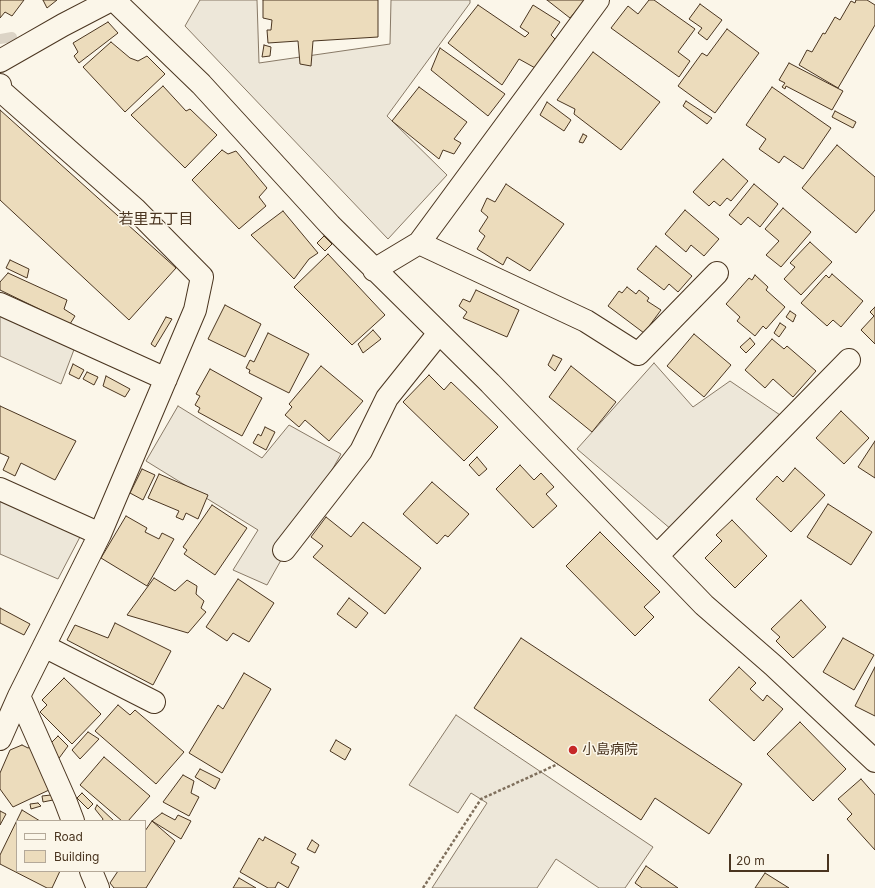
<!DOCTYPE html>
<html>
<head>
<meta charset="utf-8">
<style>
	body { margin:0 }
	#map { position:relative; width:875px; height:888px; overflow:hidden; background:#fbf6e9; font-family:Inter,sans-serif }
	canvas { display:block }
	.legend { position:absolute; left:16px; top:820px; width:130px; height:52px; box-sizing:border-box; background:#fbf6e9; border:1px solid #b4a999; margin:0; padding:5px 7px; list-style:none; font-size:12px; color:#4a3520 }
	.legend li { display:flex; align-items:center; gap:8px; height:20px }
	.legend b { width:20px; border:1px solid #b4a999 }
	.scale { position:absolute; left:729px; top:854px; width:100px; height:18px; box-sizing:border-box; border:2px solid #4a3520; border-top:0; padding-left:5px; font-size:12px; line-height:14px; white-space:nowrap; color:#4a3520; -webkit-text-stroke:3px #fbf6e9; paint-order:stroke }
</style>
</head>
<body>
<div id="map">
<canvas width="875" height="888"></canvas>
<ul class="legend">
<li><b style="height:5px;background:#fbf6e9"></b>Road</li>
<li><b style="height:11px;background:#ecdcbc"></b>Building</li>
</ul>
<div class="scale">20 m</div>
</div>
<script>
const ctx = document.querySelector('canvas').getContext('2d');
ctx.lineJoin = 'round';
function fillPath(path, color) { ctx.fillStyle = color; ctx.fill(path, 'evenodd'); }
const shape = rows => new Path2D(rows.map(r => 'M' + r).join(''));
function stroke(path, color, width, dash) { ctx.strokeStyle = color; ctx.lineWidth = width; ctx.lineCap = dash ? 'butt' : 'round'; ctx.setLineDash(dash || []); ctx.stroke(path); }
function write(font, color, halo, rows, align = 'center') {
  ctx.font = font + ' Inter,"Noto Sans JP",sans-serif'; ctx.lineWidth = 3; ctx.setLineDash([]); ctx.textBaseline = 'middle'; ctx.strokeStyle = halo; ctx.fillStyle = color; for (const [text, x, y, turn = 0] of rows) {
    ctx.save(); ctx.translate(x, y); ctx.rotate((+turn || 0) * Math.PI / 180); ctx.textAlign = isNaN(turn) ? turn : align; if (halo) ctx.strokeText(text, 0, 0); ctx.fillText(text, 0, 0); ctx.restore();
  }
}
const parking = shape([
	[200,0,257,0,259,63,390,44,391,0,470,0,470,3,387,116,447,175,388,239,185,26,200,0],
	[0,314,75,347,61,384,0,356,0,314],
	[654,363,693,407,730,381,783,417,672,530,577,449,654,363],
	[178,406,262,458,289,425,341,454,267,585,233,570,258,530,146,461,178,406],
	[0,499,81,535,58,579,0,554,0,499],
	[456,715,653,847,625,888,599,888,556,859,537,888,432,888,487,803,471,793,458,813,409,785,456,715]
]);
fillPath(parking, '#ede7d9');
stroke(parking, '#887966', 1);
stroke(shape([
	[0,39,12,37]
]), '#dcd4c6', 10);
const building = shape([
	[0,0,24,0,12,16,5,12,0,18,0,0],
	[43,0,57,0,47,8,43,0],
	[263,0,378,0,378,37,313,41,311,66,300,64,298,41,268,43,267,30,271,30,272,20,263,18,263,0],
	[547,0,585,0,570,18,547,0],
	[649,0,654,0,695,29,678,52,690,61,679,77,611,28,628,6,638,14,649,0],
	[856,0,867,0,875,5,875,25,838,88,799,65,807,50,812,52,823,33,825,34,835,17,840,20,851,1,855,3,856,0],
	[700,4,722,20,707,40,698,33,702,28,689,19,700,4],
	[478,5,525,37,529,33,520,27,533,5,560,22,551,35,555,39,537,69,519,59,502,85,448,43,478,5],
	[108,22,118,33,79,63,74,56,78,52,73,43,108,22],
	[727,29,759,53,715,113,678,86,702,53,707,56,727,29],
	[111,42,130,58,138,61,147,56,165,74,125,112,83,67,111,42],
	[264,45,271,47,270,56,262,57,264,45],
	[440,48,505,94,488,116,431,70,440,48],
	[593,52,660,102,621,150,574,114,575,109,557,100,593,52],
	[789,63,843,91,832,110,786,86,785,89,782,87,785,83,779,80,789,63],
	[163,86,186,111,190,109,217,135,185,168,131,115,163,86],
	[419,87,467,122,454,139,461,143,454,154,443,150,439,159,392,121,419,87],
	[772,87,831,128,803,169,784,156,779,163,759,149,766,139,746,125,772,87],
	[686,101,712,118,707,124,683,106,686,101],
	[547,102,571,120,564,131,540,115,547,102],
	[0,110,176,268,129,320,0,200,0,110],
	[835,111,856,122,853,128,832,117,835,111],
	[583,134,587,136,583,143,579,142,583,134],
	[837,145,875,177,875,210,856,233,802,188,837,145],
	[222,150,228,154,236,151,267,188,259,197,266,206,239,229,192,180,222,150],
	[723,159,748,181,731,201,727,198,720,206,714,201,709,206,693,192,723,159],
	[506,184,564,224,530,271,507,257,503,265,477,249,485,236,479,231,488,217,481,211,487,198,495,202,506,184],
	[754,184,778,204,760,227,748,217,741,225,729,215,754,184],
	[783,208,811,232,781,267,766,255,779,241,765,229,783,208],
	[685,210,719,239,704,256,691,245,686,252,665,234,685,210],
	[283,211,318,253,309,259,294,279,251,235,283,211],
	[324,236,332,244,325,251,317,243,324,236],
	[810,242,832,262,801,295,784,279,795,267,790,263,810,242],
	[656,246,692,276,678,292,669,284,664,290,637,269,656,246],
	[328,254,385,315,352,345,294,287,328,254],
	[10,260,29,269,27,278,6,268,10,260],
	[8,273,67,300,64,309,75,316,70,324,0,290,0,282,8,273],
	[832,274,863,301,841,327,833,320,827,326,801,303,826,275,829,278,832,274],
	[755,275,768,287,766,290,785,307,766,329,763,326,755,336,737,321,740,317,726,304,749,278,752,280,755,275],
	[627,287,636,294,639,290,649,298,647,301,661,310,644,333,608,306,619,291,622,293,627,287],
	[476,290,519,310,507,337,463,318,467,312,459,306,463,299,470,302,476,290],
	[225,305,261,324,245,357,208,339,225,305],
	[875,307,875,344,861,330,874,316,870,312,875,307],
	[790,311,796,315,793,322,786,317,790,311],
	[166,317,172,319,155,347,151,344,166,317],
	[780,323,786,327,779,337,774,333,780,323],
	[373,330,381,339,363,353,358,344,373,330],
	[268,333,309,354,289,393,249,373,250,370,246,368,250,360,254,362,268,333],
	[694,334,731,365,704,397,667,366,694,334],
	[750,338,755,344,746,353,740,347,750,338],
	[772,339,784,349,787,346,816,371,793,397,773,379,765,388,745,370,772,339],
	[553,355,562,359,555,371,548,365,553,355],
	[73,364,84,370,79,379,69,374,73,364],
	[321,366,363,401,329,441,305,420,299,427,285,415,292,407,289,404,321,366],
	[571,366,616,402,592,432,549,397,571,366],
	[210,369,262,398,242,436,198,412,200,408,195,405,200,396,196,394,210,369],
	[87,372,98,377,94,385,83,379,87,372],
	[429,375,444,390,451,382,498,427,464,461,403,402,429,375],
	[106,376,130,389,125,397,103,386,106,376],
	[0,406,76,441,55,480,21,463,15,476,3,470,9,457,0,453,0,406],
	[841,411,869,438,844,464,816,438,841,411],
	[265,427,275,432,266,450,253,443,258,434,261,436,265,427],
	[875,441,875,478,858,467,875,441],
	[477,457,487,469,479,476,469,465,477,457],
	[520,465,534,480,541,473,554,487,546,494,557,506,533,528,496,489,520,465],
	[795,468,825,495,791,532,756,499,777,476,783,482,795,468],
	[142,469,155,475,143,500,130,493,142,469],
	[159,474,208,495,198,519,186,513,183,520,176,517,179,511,148,498,159,474],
	[432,482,469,514,448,537,445,535,437,544,403,514,432,482],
	[828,504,872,532,851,565,807,537,828,504],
	[212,505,247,528,215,575,184,554,187,550,183,547,212,505],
	[126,516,147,528,145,532,159,539,162,533,174,539,147,586,101,558,126,516],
	[326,517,351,537,363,522,421,568,385,614,313,557,323,546,311,537,326,517],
	[732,520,767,556,735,588,705,558,722,541,716,535,732,520],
	[600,532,660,592,644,607,654,617,635,636,566,566,600,532],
	[154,578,175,591,187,580,197,586,196,594,204,601,201,608,206,612,188,633,127,615,154,578],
	[238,579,274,603,249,642,233,633,227,641,206,627,238,579],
	[349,598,368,613,356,628,337,614,349,598],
	[801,600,826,627,793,658,776,641,780,637,771,629,801,600],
	[0,608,30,624,24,635,0,623,0,608],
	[115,623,171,651,153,685,67,640,75,625,108,638,115,623],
	[521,638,742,784,709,834,655,798,641,820,474,708,521,638],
	[843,638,874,655,854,690,823,672,843,638],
	[739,667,756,683,750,689,763,701,767,695,783,709,754,741,709,700,739,667],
	[875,667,875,716,855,706,875,667],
	[244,673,271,689,222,773,189,753,218,705,223,709,244,673],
	[64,678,101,714,72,744,40,712,47,705,42,700,64,678],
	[118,705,130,715,135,710,184,752,156,784,95,731,118,705],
	[800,722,846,769,813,801,767,754,800,722],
	[88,732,99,739,80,759,72,750,88,732],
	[58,736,68,746,57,761,50,744,58,736],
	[336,740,351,749,345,760,330,751,336,740],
	[22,745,28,748,33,746,49,790,13,807,0,789,0,773,10,750,22,745],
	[104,757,150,796,128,821,122,821,80,785,104,757],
	[200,769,220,779,215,789,195,777,200,769],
	[183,775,194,781,191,793,199,797,189,816,163,802,183,775],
	[861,779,875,795,875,850,847,819,852,814,838,799,861,779],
	[82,793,93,804,88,809,77,798,82,793],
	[51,795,53,800,43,802,42,796,51,795],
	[38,803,41,806,31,809,30,804,38,803],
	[97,805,114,821,102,821,103,819,95,809,97,805],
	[22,810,40,821,17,821,17,871,60,871,52,888,47,888,0,864,0,855,22,810],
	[0,811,6,814,0,825,0,811],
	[162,813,175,820,178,815,191,821,181,839,152,821,162,813],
	[152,821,175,841,146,888,114,888,110,883,118,871,145,871,145,831,152,821],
	[265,837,296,854,291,863,299,867,288,888,278,882,275,888,268,888,240,872,259,838,263,841,265,837],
	[312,840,319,845,315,853,307,849,312,840],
	[646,866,678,888,642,888,635,883,646,866],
	[765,873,789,888,755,888,765,873],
	[239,878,256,888,233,888,239,878]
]);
fillPath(building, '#ecdcbc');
stroke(building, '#4a3520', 1);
const minor = shape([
	[114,0,201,84,330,225,490,383,704,605,774,666,875,761],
	[0,61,63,25,111,0],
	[0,85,1,91,135,209,202,277,195,310,100,534,19,696,0,739],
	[419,243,586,321,638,354,717,273],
	[374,270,419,243,598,0],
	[0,304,166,379],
	[0,489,100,534],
	[284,550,361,451,387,398,439,333],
	[658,555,849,360],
	[44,646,154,702],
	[19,696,65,800,73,821],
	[91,871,98,888]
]);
stroke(minor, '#4a3520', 24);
stroke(shape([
	[423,888,481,799,558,764]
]), '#7f6f5c', 2.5, [3, 2]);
stroke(minor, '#fbf6e9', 22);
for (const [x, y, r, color] of [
	[573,750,5,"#c62828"]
]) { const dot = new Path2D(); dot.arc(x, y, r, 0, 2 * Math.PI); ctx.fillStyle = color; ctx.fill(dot); stroke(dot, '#fbf6e9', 1.5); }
write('14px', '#4a3520', '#fbf6e9', [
	["小島病院",582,750]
], 'left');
write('15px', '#4a3520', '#fbf6e9', [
	["若里五丁目",156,219]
]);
</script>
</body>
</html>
